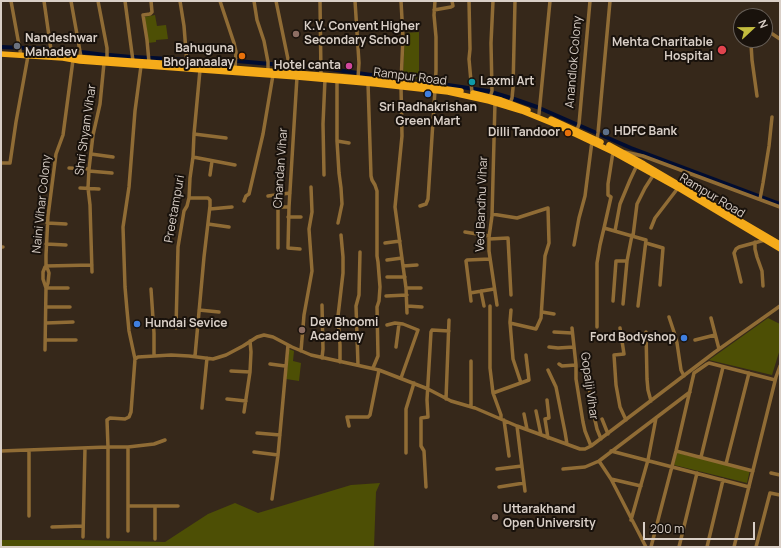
<!DOCTYPE html>
<html>
<head>
<meta charset="utf-8">
<style>
	body { margin:0 }
	#map { position:relative; width:781px; height:548px; overflow:hidden; background:#36281a; font-family:Manrope,sans-serif }
	canvas { display:block }
	.frame { position:absolute; inset:0; border:2px solid #d9cfc7; pointer-events:none }
	.north { position:absolute; left:733px; top:8px; width:40px; height:40px; box-sizing:border-box; background:#19120c; border:1px solid #665e57; border-radius:50%; rotate:68deg; font-size:11px; font-weight:700; line-height:16px; text-align:center; color:#d9cfc7 }
	.north::after { content:''; display:block; margin:auto; width:14px; height:18px; background:#c4bd3e; clip-path:polygon(50% 0,100% 100%,50% 72%,0 100%) }
	.scale { position:absolute; left:643px; top:522px; width:112px; height:18px; box-sizing:border-box; border:2px solid #d9cfc7; border-top:0; padding-left:5px; font-size:12px; line-height:14px; white-space:nowrap; color:#d9cfc7; -webkit-text-stroke:3px #19120c; paint-order:stroke }
</style>
</head>
<body>
<div id="map">
<canvas width="781" height="548"></canvas>
<div class="frame"></div>
<div class="north">N</div>
<div class="scale">200 m</div>
</div>
<script>
const ctx = document.querySelector('canvas').getContext('2d');
ctx.lineJoin = 'round';
function fillPath(path, color) { ctx.fillStyle = color; ctx.fill(path, 'evenodd'); }
const shape = rows => new Path2D(rows.map(r => 'M' + r).join(''));
function stroke(path, color, width, dash) { ctx.strokeStyle = color; ctx.lineWidth = width; ctx.lineCap = dash ? 'butt' : 'round'; ctx.setLineDash(dash || []); ctx.stroke(path); }
function write(font, color, halo, rows, align = 'center') {
  ctx.font = font + ' Manrope,sans-serif'; ctx.lineWidth = 4; ctx.setLineDash([]); ctx.textBaseline = 'middle'; ctx.strokeStyle = halo; ctx.fillStyle = color; for (const [text, x, y, turn = 0] of rows) {
    ctx.save(); ctx.translate(x, y); ctx.rotate((+turn || 0) * Math.PI / 180); ctx.textAlign = isNaN(turn) ? turn : align; if (halo) ctx.strokeText(text, 0, 0); ctx.fillText(text, 0, 0); ctx.restore();
  }
}
fillPath(shape([
	[155,15,157,26,166,25,168,39,156,40,156,42,148,43,144,17],
	[419,32,419,79,403,76,405,33],
	[768,318,780,324,780,349,772,375,709,360],
	[289,349,294,351,293,361,301,363,299,381,286,379],
	[677,453,750,470,747,483,674,465],
	[380,483,376,492,374,547,1,547,1,540,81,540,165,542,208,514,235,503,258,513,351,485]
]), '#4d4f05');
stroke(shape([
	[1,47,50,49],
	[54,50,76,51],
	[81,52,105,55],
	[110,55,131,57],
	[134,57,189,60,226,60,293,66,323,68,399,79],
	[428,82,488,91,514,99,537,107,631,148,780,204]
]), '#000c31', 4);
stroke(shape([
	[11,1,21,56],
	[44,1,52,57],
	[71,1,81,57],
	[98,1,107,48,107,59],
	[125,1,133,61],
	[180,1,184,26,187,64],
	[220,1,234,43,236,52,235,68],
	[254,1,257,20,264,41,268,62,268,71],
	[276,1,289,64,289,73],
	[320,1,321,75],
	[355,1,359,63,358,78],
	[469,1,470,49,469,59,472,93],
	[434,10,451,7,453,6,452,1],
	[765,29,780,39],
	[752,40,751,44,752,60,757,96],
	[149,62,147,40,143,15,150,14,152,12,151,1],
	[297,77,289,207,288,248,300,249],
	[337,80,337,141,339,173,341,188,342,204,338,223],
	[401,82,403,37,401,1],
	[368,83,371,176,372,180,375,185,377,191,377,256,378,262,380,287,379,301,377,307,378,356,373,368],
	[401,86,402,136,395,207,406,288,407,313],
	[435,87,436,71,436,37,434,15,435,1],
	[490,97,492,91,491,43,493,1],
	[495,102,492,216,489,237,489,251,497,305],
	[510,103,512,98,513,88,515,1],
	[539,114,550,1],
	[577,130,579,124,590,1],
	[194,134,226,138],
	[597,140,598,133,610,1],
	[337,141,349,143],
	[613,152,608,184,608,195,611,197,604,228,646,240,638,306],
	[625,152,643,156,780,207],
	[91,154,113,157],
	[193,157,235,165],
	[1,163,10,163,16,122,28,56],
	[69,168,89,169],
	[89,171,112,173],
	[210,175,212,161],
	[324,175,323,124,325,79],
	[80,188,99,189],
	[268,196,290,193],
	[189,198,208,198,210,200,210,206,204,257,195,356],
	[760,199,763,183,769,146,772,117],
	[244,201,246,196,249,194,263,134,273,75],
	[420,206,426,204,428,199,435,90],
	[210,209,232,207],
	[492,214,517,218,548,208,549,243,545,256,541,318,536,329,510,323],
	[288,217,301,217],
	[47,223,66,224],
	[208,224,229,227],
	[651,228,655,218,678,188],
	[615,231,620,204,630,180,637,165],
	[465,232,489,236],
	[633,236,637,204,645,188,654,174],
	[489,239,508,238,511,295],
	[755,242,755,249,757,257,762,271,763,286],
	[385,243,400,241],
	[646,243,663,248,660,285],
	[46,244,66,245],
	[574,245,579,218,585,196,592,141],
	[1,247,3,247],
	[278,248,278,209,280,207,289,207],
	[387,260,402,258],
	[403,266,417,265],
	[92,272,90,205,88,188,89,169,93,135,100,104,104,63],
	[387,277,405,277],
	[741,282,734,253,736,249,739,247,765,240],
	[68,288,46,288,43,279,43,272,45,267,46,266,92,265],
	[406,288,421,288],
	[151,289,154,333,154,356],
	[481,291,484,306],
	[470,293,494,289],
	[386,296,407,295],
	[471,301,466,261,467,260,490,259],
	[613,301,616,261,627,261],
	[623,304,627,261,632,235],
	[407,306,422,307],
	[490,306,490,368,493,393,501,415,501,419],
	[46,307,70,307],
	[199,310,219,312],
	[511,310,510,322,513,359,521,383],
	[542,312,554,314],
	[669,317,674,332,677,343,681,370,684,376],
	[711,318,719,349],
	[46,323,73,322],
	[387,325,395,323,403,324,418,330,401,378],
	[597,327,597,263,600,245,604,228],
	[176,328,178,247,184,211,187,206,189,198,190,178,193,157,194,134,200,70],
	[572,328,576,365,576,379,583,422,585,431,591,446],
	[620,328,624,354,614,355,616,385,620,407,626,420],
	[554,332,572,333],
	[646,332,647,379,648,390,651,401],
	[46,340,76,340],
	[695,340,715,335],
	[396,347,399,324],
	[549,347,558,348,574,347],
	[45,350,46,288,48,283,49,273,48,270,46,266,46,255,48,216,56,154,63,135,73,60],
	[301,351,304,315,312,271,309,229,312,212,311,187],
	[322,358,323,349,322,305],
	[135,359,138,357,171,355,189,356,213,359,226,355,243,346,257,337,264,335,273,337,292,347,311,355,379,370,428,389,451,401,475,408,517,426,580,449,585,449,591,446,715,352,780,306],
	[340,362,340,345,338,316,343,273,343,257,341,235],
	[270,364,285,366],
	[559,364,562,366,576,365],
	[358,365,356,306,359,295,360,252],
	[548,370,556,387,565,432,567,444],
	[231,371,250,372],
	[589,376,590,398,597,429,601,439],
	[493,393,529,380,526,355],
	[227,399,246,401],
	[446,399,449,320],
	[547,400,549,418,545,419,548,438],
	[471,407,471,361],
	[202,408,207,358],
	[536,411,541,435],
	[244,412,250,372,251,352,250,341],
	[524,414,527,429],
	[602,419,608,434],
	[504,420,509,456],
	[349,426,347,417,368,417,370,415,379,370],
	[517,426,525,491],
	[257,433,280,435],
	[128,447,128,531],
	[1,451,108,447,107,420,110,418,125,419,129,417,131,412,135,359,129,331,127,310,125,287,123,227,129,187,135,111,141,66],
	[611,451,749,487],
	[676,451,753,471],
	[254,452,278,455],
	[406,453,406,409,414,383],
	[701,457,723,367],
	[599,461,611,479,646,547],
	[726,464,749,373],
	[497,469,522,466],
	[563,469,585,467,599,461,690,392],
	[771,473,780,475],
	[611,479,641,486],
	[426,487,424,451,421,446,421,418,428,417,427,400,431,332,432,330,449,331],
	[499,487,524,483],
	[272,499,278,455,288,345],
	[128,506,178,506],
	[29,516,29,451],
	[631,520,648,460,656,418],
	[52,527,83,526],
	[83,537,85,448],
	[108,537,108,447,128,447,154,444,165,440],
	[155,539,155,506],
	[651,547,676,451,694,373,707,364,709,363,775,380],
	[679,547,697,473],
	[707,547,723,480],
	[734,547,776,377,780,366],
	[756,547,770,493,780,495]
]), '#906c35', 3.5);
stroke(shape([
	[1,54,63,58,80,61,297,77,376,84,448,92,489,101,522,111,554,124,613,152,678,188,780,249],
	[73,57,218,67,358,78,397,82,461,91],
	[473,93,501,100,528,110],
	[551,119,601,142],
	[609,145,644,164,780,244]
]), '#f5ab1a', 5.5);
for (const [x, y, r, color] of [
	[296,34,4,"#8d6e63"],
	[17,46,4,"#6b7280"],
	[722,50,5,"#e0444e"],
	[242,56,4,"#e8710a"],
	[349,66,4,"#d1479c"],
	[472,82,4,"#0f9aa8"],
	[428,94,4,"#3f7fe0"],
	[606,132,4,"#5c6f8a"],
	[568,133,4,"#e8710a"],
	[137,324,4,"#3f7fe0"],
	[302,330,4,"#8d6e63"],
	[684,338,4,"#3f7fe0"],
	[495,517,4,"#8d6e63"]
]) { const dot = new Path2D(); dot.arc(x, y, r, 0, 2 * Math.PI); ctx.fillStyle = color; ctx.fill(dot); stroke(dot, '#19120c', 1.5); }
write('bold 12px', '#d9cfc7', '#19120c', [
	["K.V. Convent Higher",304,27],
	["Secondary School",304,41],
	["Nandeshwar",25,39],
	["Mahadev",25,53],
	["Mehta Charitable",713,43,"right"],
	["Hospital",713,57,"right"],
	["Bahuguna",234,49,"right"],
	["Bhojanaalay",234,63,"right"],
	["Hotel canta",341,66,"right"],
	["Laxmi Art",480,82],
	["Sri Radhakrishan",428,108,"center"],
	["Green Mart",428,122,"center"],
	["HDFC Bank",614,132],
	["Dilli Tandoor",560,133,"right"],
	["Dev Bhoomi",310,323],
	["Academy",310,337],
	["Hundai Sevice",145,324],
	["Ford Bodyshop",676,338,"right"],
	["Uttarakhand",503,510],
	["Open University",503,524]
], 'left');
write('12px', '#d9cfc7', '#19120c', [
	["Anandlok Colony",574,62,-85],
	["Rampur Road",410,77,7],
	["Shri Shyam Vihar",86,130,-82],
	["Chandan Vihar",281,168,-86],
	["Rampur Road",712,196,31],
	["Naini Vihar Colony",42,204,-84],
	["Ved Bandhu Vihar",482,204,-88],
	["Preetampuri",175,209,-80],
	["Gopalji Vihar",589,386,82]
]);
</script>
</body>
</html>
